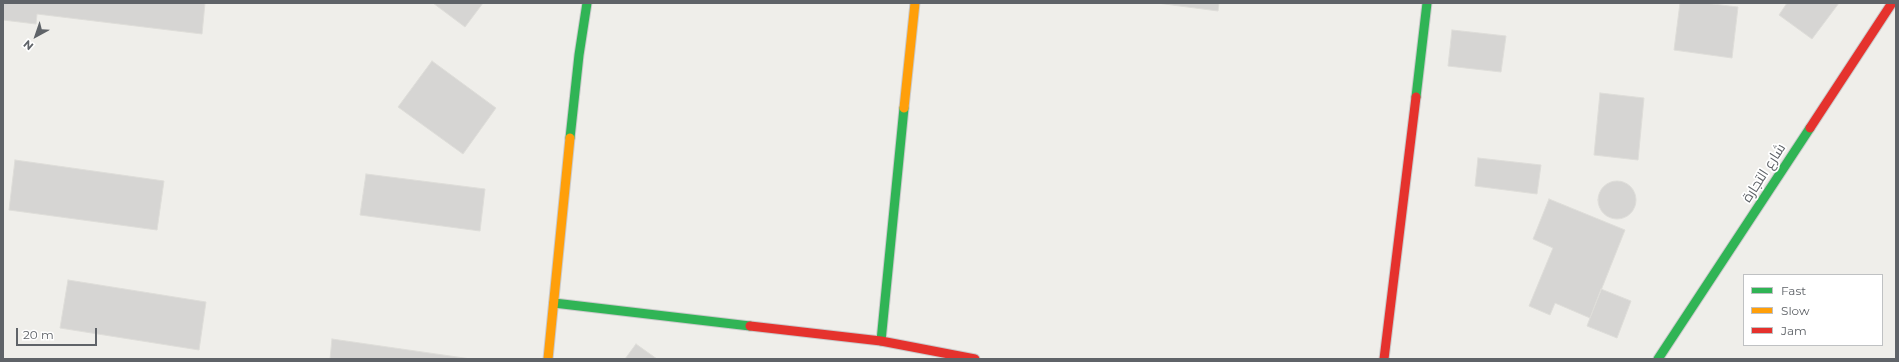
<!DOCTYPE html>
<html>
<head>
<meta charset="utf-8">
<style>
	body { margin:0 }
	#map { position:relative; width:1899px; height:362px; overflow:hidden; background:#efeeea; font-family:Montserrat,sans-serif }
	canvas { display:block }
	.frame { position:absolute; inset:0; border:4px solid #5f6368; pointer-events:none }
	.legend { position:absolute; left:1743px; top:274px; width:140px; height:72px; box-sizing:border-box; background:#fff; border:1px solid #bfc1c3; margin:0; padding:5px 7px; list-style:none; font-size:12px; color:#5f6368 }
	.legend li { display:flex; align-items:center; gap:8px; height:20px }
	.legend b { width:20px; border:1px solid #bfc1c3 }
	.north { position:absolute; left:16px; top:16px; width:40px; height:40px; -webkit-text-stroke:3px #fff; paint-order:stroke; rotate:220deg; font-size:11px; font-weight:700; line-height:16px; text-align:center; color:#5f6368 }
	.north::after { content:''; display:block; margin:auto; width:14px; height:18px; background:#5f6368; clip-path:polygon(50% 0,100% 100%,50% 72%,0 100%) }
	.scale { position:absolute; left:16px; top:328px; width:81px; height:18px; box-sizing:border-box; border:2px solid #5f6368; border-top:0; padding-left:5px; font-size:12px; line-height:14px; white-space:nowrap; color:#5f6368; -webkit-text-stroke:3px #fff; paint-order:stroke }
</style>
</head>
<body>
<div id="map">
<canvas width="1899" height="362"></canvas>
<div class="frame"></div>
<ul class="legend">
<li><b style="height:5px;background:#30b455"></b>Fast</li>
<li><b style="height:5px;background:#ff9f0a"></b>Slow</li>
<li><b style="height:5px;background:#e5322d"></b>Jam</li>
</ul>
<div class="north">N</div>
<div class="scale">20 m</div>
</div>
<script>
const ctx = document.querySelector('canvas').getContext('2d');
ctx.lineJoin = 'round';
function fillPath(path, color) { ctx.fillStyle = color; ctx.fill(path, 'evenodd'); }
const shape = rows => new Path2D(rows.map(r => 'M' + r).join(''));
function stroke(path, color, width, dash) { ctx.strokeStyle = color; ctx.lineWidth = width; ctx.lineCap = dash ? 'butt' : 'round'; ctx.setLineDash(dash || []); ctx.stroke(path); }
function write(font, color, halo, rows, align = 'center') {
  ctx.font = font + ' Montserrat,Cairo,sans-serif'; ctx.lineWidth = 3.5; ctx.setLineDash([]); ctx.textBaseline = 'middle'; ctx.strokeStyle = halo; ctx.fillStyle = color; for (const [text, x, y, turn = 0] of rows) {
    ctx.save(); ctx.translate(x, y); ctx.rotate((+turn || 0) * Math.PI / 180); ctx.textAlign = isNaN(turn) ? turn : align; if (halo) ctx.strokeText(text, 0, 0); ctx.fillText(text, 0, 0); ctx.restore();
  }
}
const building = shape([
	[3,3,205,3,202,34,37,14,36,24,3,20,3,3],
	[433,3,483,3,465,27,433,3],
	[1157,3,1219,3,1218,11,1157,3],
	[1680,3,1704,3,1738,7,1732,58,1674,50,1680,3],
	[1787,3,1839,3,1812,39,1779,15,1787,3],
	[1452,30,1506,36,1501,72,1448,66,1452,30],
	[432,61,496,108,463,154,398,107,432,61],
	[1600,93,1644,98,1638,160,1594,155,1600,93],
	[1478,158,1541,165,1537,194,1475,186,1478,158],
	[15,160,164,181,157,230,9,210,15,160],
	[366,174,485,189,480,231,360,215,366,174],
	'1598 200a19 19 0 1 1 38 0a19 19 0 1 1-38 0Z',
	[1549,199,1625,230,1590,318,1555,303,1550,315,1529,306,1553,248,1533,239,1549,199],
	[68,280,206,302,199,350,60,328,68,280],
	[1601,289,1631,301,1617,338,1587,326,1601,289],
	[332,339,471,359,330,359,332,339],
	[636,344,657,359,625,359,636,344]
]);
fillPath(building, '#d6d5d3');
stroke(building, '#deddd9', 1);
const fast = shape([
	[1416,97,1427,3],
	[570,138,579,55,587,3],
	[554,303,750,326],
	[881,341,904,108],
	[1658,359,1810,128]
]);
const slow = shape([
	[904,108,915,3],
	[548,359,570,138]
]);
const jam = shape([
	[1810,128,1892,3],
	[750,326,881,341,975,359],
	[1384,359,1416,97]
]);
stroke(fast, '#cacacb', 11);
stroke(slow, '#cacacb', 11);
stroke(jam, '#cacacb', 11);
stroke(fast, '#30b455', 9);
stroke(slow, '#ff9f0a', 9);
stroke(jam, '#e5322d', 9);
write('14px', '#5f6368', '#fff', [
	["شارع التجارة",1764,173,-57]
]);
</script>
</body>
</html>
